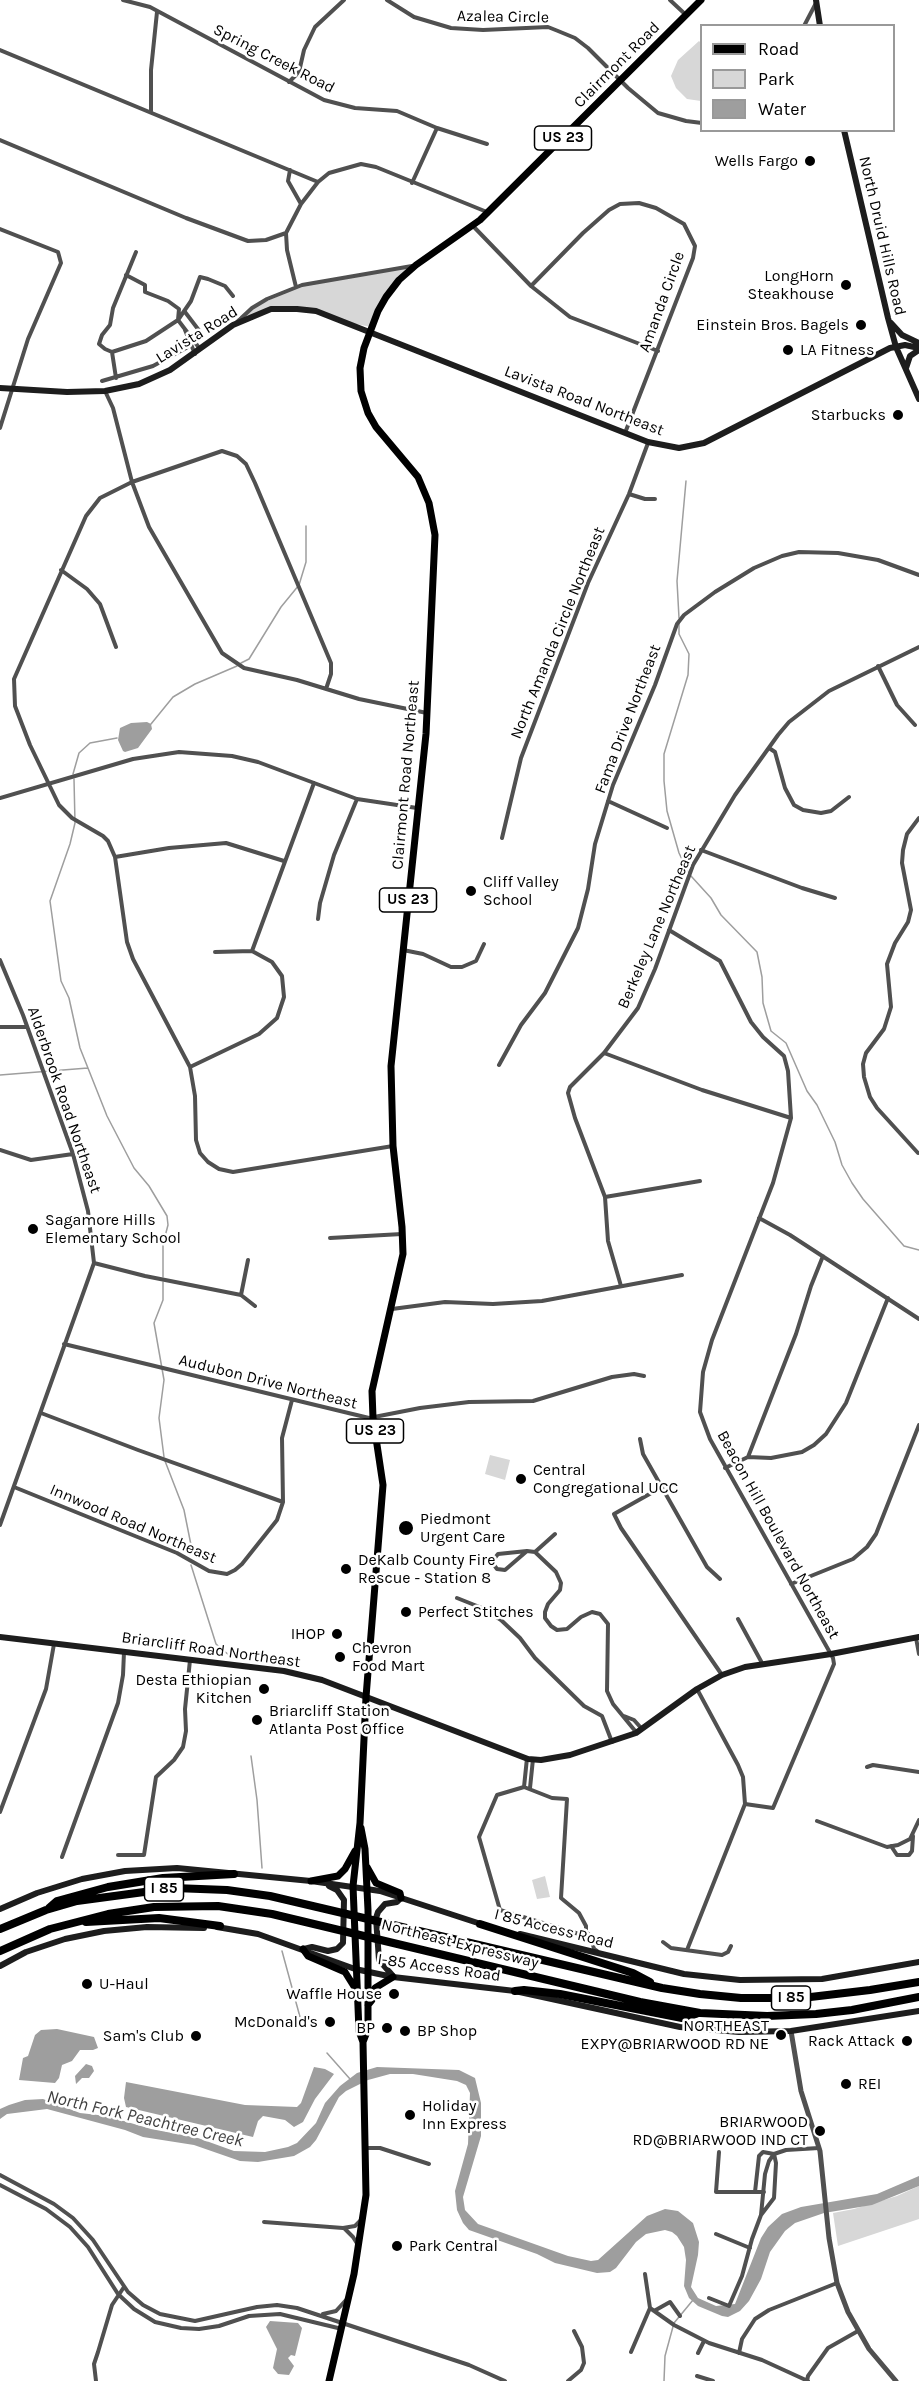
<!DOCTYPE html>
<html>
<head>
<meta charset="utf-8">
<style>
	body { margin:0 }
	#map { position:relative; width:919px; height:2381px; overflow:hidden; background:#fff; font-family:Karla,sans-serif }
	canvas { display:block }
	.legend { position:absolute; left:700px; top:24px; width:195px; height:108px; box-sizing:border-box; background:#fff; border:2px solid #999; margin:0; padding:8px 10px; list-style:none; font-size:18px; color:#000 }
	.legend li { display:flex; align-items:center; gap:12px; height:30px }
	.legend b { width:30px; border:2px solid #999 }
</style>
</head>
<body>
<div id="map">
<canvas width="919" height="2381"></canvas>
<ul class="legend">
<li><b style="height:8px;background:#000"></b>Road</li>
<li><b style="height:16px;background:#d7d7d7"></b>Park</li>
<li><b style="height:16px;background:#9e9e9e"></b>Water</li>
</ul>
</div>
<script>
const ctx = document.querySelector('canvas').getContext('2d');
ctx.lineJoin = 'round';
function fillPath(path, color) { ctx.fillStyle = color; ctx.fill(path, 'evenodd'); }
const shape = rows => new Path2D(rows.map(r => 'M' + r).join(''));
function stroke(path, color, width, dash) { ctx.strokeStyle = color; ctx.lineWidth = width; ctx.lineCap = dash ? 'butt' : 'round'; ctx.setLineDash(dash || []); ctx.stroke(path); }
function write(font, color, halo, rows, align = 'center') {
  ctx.font = font + ' Karla,sans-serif'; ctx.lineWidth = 5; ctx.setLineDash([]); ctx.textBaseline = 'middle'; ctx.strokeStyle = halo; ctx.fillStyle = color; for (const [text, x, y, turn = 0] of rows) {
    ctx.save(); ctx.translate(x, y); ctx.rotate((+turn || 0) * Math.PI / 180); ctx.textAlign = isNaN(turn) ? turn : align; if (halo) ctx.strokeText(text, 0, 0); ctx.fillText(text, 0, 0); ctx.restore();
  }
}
fillPath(shape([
	[699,41,702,44,701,101,687,99,676,88,671,76,678,60],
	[408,268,371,327,336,320,316,311,271,309,233,325,252,308,302,285],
	[490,1455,510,1460,505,1480,485,1474],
	[545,1876,550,1897,537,1899,532,1880],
	[919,2186,919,2219,838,2246,833,2213,854,2209,897,2196]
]), '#d7d7d7');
fillPath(shape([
	[147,722,151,724,152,729,138,748,125,752,123,751,118,740,120,728,131,723],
	[57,2029,94,2037,98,2048,93,2050,80,2050,72,2061,62,2065,59,2078,55,2083,19,2080,23,2058,28,2056,35,2035,41,2030],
	[86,2064,92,2066,94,2071,89,2078,82,2078,76,2084,75,2076],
	[314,2067,325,2069,334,2074,315,2099,303,2122,294,2127,285,2120,263,2116,258,2121,253,2137,126,2107,124,2098,126,2082,245,2105,297,2107,301,2103],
	[377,2067,459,2070,475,2078,481,2103,481,2136,463,2197,465,2210,478,2224,568,2256,591,2261,598,2260,647,2216,665,2209,678,2211,693,2223,699,2242,698,2255,691,2287,698,2298,716,2306,735,2304,761,2238,768,2227,782,2214,801,2207,877,2194,919,2176,919,2186,872,2205,824,2213,795,2223,785,2231,770,2252,761,2279,749,2301,740,2311,728,2317,722,2316,698,2306,689,2298,684,2286,686,2260,684,2247,677,2236,672,2232,665,2230,646,2234,636,2242,616,2268,610,2272,597,2273,555,2263,537,2254,469,2230,463,2223,457,2210,455,2191,468,2144,470,2093,466,2085,457,2081,413,2074,390,2074,368,2080,346,2091,339,2097,316,2140,310,2147,294,2156,258,2162,240,2161,194,2145,143,2137,125,2130,47,2109,7,2114,0,2119,0,2109,9,2105,25,2100,43,2099,80,2113,107,2116,151,2129,198,2138,234,2151,265,2152,288,2147,297,2143,316,2123,325,2103,340,2086,357,2073],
	[270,2321,298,2323,302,2328,295,2356,291,2355,288,2358,294,2366,289,2375,278,2374,273,2368,277,2349,266,2327]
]), '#9e9e9e');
stroke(shape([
	[679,618,677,581,686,481],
	[679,622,679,634,689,654,688,675,664,754,664,781,667,811,679,853,688,872],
	[241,663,249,659,281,607,299,585,306,562,306,526],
	[151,724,173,697,195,684,237,666],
	[73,774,79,753,90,743,117,738],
	[74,779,75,823,70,844,50,901,61,981,69,998,80,1048,107,1116,134,1168,149,1186,167,1216,168,1225,163,1244,163,1277],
	[691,876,711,898,721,915,757,952,762,977,763,1003,771,1031,786,1043,807,1091,817,1105,835,1142,842,1165,852,1183,863,1199,904,1246,919,1250],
	[0,1075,88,1068],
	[163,1282,163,1300,154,1323,164,1380,159,1418,164,1457],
	[165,1461,184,1510,193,1555],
	[191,1565,216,1644,230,1656],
	[251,1756,257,1800,262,1868],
	[282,1951,300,2017],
	[327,2053,350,2079],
	[664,2381,665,2356,674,2323,693,2300]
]), '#9e9e9e', 1.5);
stroke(shape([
	[123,0,150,7,324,100,355,108,397,111,437,128,487,144],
	[387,0,414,17,451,28,483,30,548,27,558,31,575,38,588,48,628,88,658,113,686,121,702,123],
	[670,0,686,15],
	[804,26,816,3],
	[806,26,814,26],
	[0,50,318,182],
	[289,82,299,72,304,50,315,27,344,0],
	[151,111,151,70,157,12],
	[0,140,186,218,248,241,266,240,286,233],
	[290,170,288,181,301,204],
	[412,183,437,128],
	[473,226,531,286,570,317,658,351],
	[0,229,58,252,61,263,28,339,0,428],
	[136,252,113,308,110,325,102,335,99,344,105,349,112,352,146,341,178,320,191,301,200,277,208,279,225,286,233,296],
	[126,275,145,285,145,292,168,301,179,309,178,320,200,349],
	[531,286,583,233,609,210,620,204,639,203,656,208,684,224,695,246,693,258,625,433],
	[296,287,287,250,286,233,301,204,318,182,329,173,361,164,376,167,487,212],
	[185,312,201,333],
	[237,322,252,308,267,299,302,285,412,266],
	[185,330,195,354],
	[112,352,116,378],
	[102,381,153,366,186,348,194,340],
	[105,391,113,408,132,482,149,527,222,653,244,668,297,680,359,699,427,713],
	[629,494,645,499,655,499],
	[61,570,87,589,100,604,116,647],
	[878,666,897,705,915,725],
	[326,689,331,674,331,663,255,483,246,464,237,456,222,451,132,482,100,498,86,516,14,679,15,706,30,745,59,805,72,818,103,836,108,841,115,857,127,942,133,959,190,1067,195,1096,196,1140,200,1153,208,1162,219,1169,233,1172,393,1146],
	[769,748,775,752,785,788,794,805,803,810,821,813,831,811,849,797],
	[0,798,133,759,179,752,232,756,258,762,357,799,417,808],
	[608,801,667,828],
	[502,838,521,758,588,583,629,494,648,443],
	[701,850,802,888,835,898],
	[115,857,169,848,226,843,284,861],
	[318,919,320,903,334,855,357,799],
	[669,930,720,961,751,1022,763,1037,784,1056,788,1071,791,1118,773,1183,712,1340,703,1372,700,1412,710,1439,833,1658,834,1664,773,1808,745,1804],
	[403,950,423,954,451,967,462,967,476,961,484,944],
	[252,951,314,783],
	[0,960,23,1015,73,1154,88,1211,94,1263,0,1525],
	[0,1027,27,1027],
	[604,1053,702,1090,791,1118],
	[499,1065,521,1025,545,993,578,928,588,889,595,844,613,785,655,685,677,624,684,615,715,592,754,568,782,556,799,552,838,553,878,560,919,575],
	[190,1067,259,1034,277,1018,284,997,282,976,272,962,252,951,215,952],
	[0,1150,31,1160,73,1154],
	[918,1153,877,1108,870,1097,864,1077,863,1064,866,1053,884,1029,891,1007,887,964,895,943,908,922,911,910,902,863,903,850,907,834,919,818],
	[605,1197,700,1181],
	[759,1218,790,1235,919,1319],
	[330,1238,402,1234],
	[94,1263,145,1276,241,1295,255,1306],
	[621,1286,608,1241,605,1197,575,1118,568,1093,570,1087,604,1053,638,1008,655,969,693,865,735,795,778,735,789,722,829,691,919,647],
	[241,1295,248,1260],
	[392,1309,445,1302,493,1304,542,1301,682,1275],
	[64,1344,369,1418,420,1408,469,1402,533,1401,612,1377,634,1374,644,1376],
	[41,1413,138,1450,283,1502],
	[640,1439,643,1454,707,1567,720,1579],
	[748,1457,796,1334,811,1286,823,1256],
	[725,1468,748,1457,771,1458,802,1452,814,1445,826,1434,846,1403,888,1298],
	[14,1487,177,1553,209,1571,227,1574,235,1570,242,1564,277,1520,283,1502,282,1438,292,1400],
	[662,1487,614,1514,621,1528,722,1675],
	[527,1551,535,1552,556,1572,561,1583,560,1590,548,1604,545,1612,545,1618,551,1626,557,1630,567,1629,581,1617,592,1612,600,1614,608,1624,607,1691,613,1704,636,1732],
	[527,1551,505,1570,497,1569,494,1565,494,1559,498,1554,527,1551],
	[535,1552,555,1534],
	[791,1584,853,1559,867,1547,876,1534,919,1425],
	[457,1598,482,1608,501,1620,520,1638,535,1658,584,1706,602,1716,612,1742],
	[738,1619,762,1663],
	[916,1638,919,1654],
	[624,1716,634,1720,642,1729],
	[867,1767,873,1765,919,1772],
	[524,1787,552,1798,567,1799,561,1898,579,1913,586,1926,586,1932,579,1934,500,1910,479,1837,497,1795,524,1787],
	[524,1787,527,1758],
	[530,1788,533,1759],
	[0,1812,46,1689,54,1644],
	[817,1821,887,1847,898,1845,910,1839,919,1820],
	[891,1846,897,1855,909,1855,912,1851,913,1836],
	[118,1855,144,1855,156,1777,174,1760,183,1747,186,1731,185,1709,190,1660],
	[62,1857,118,1703,123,1675,124,1652],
	[589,1942,590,1939,586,1932,591,1936,594,1949,597,1951],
	[663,1942,671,1948,722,1955,728,1952,731,1946],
	[687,1950,745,1804,743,1777,738,1765,697,1689],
	[366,2148,380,2148,429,2164],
	[719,2152,716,2192,764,2192],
	[0,2175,54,2204,73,2218,93,2240,128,2292,143,2305,160,2314,195,2321,257,2307,277,2305,297,2308,469,2365,505,2381],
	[0,2185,46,2209,70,2227,88,2247,118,2294,134,2309,155,2322,181,2328,199,2329,219,2326,249,2316,280,2314,342,2329],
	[755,2192,759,2156,763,2152,774,2154,776,2163,774,2198,761,2215],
	[264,2222,343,2228,355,2226,361,2220],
	[344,2228,353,2237,358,2245],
	[716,2234,750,2248],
	[645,2274,650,2308,674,2325,709,2343,762,2360,808,2381],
	[709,2298,729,2306,742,2276,752,2239,761,2215,765,2174,769,2161,774,2154,786,2150,819,2148],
	[654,2311,670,2302,680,2316],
	[323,2314,336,2311,346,2300],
	[631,2352,650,2308],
	[698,2353,704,2341],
	[739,2353,742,2339,755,2319,769,2310,837,2283],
	[697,2376,713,2381],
	[96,2381,94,2364,98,2352,112,2305,124,2287],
	[568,2381,581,2370,584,2363,582,2347,574,2331],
	[807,2381,808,2376,828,2348,858,2331]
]), '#505050', 4);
stroke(shape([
	[791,2031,801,2091,820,2151,829,2238,837,2283,848,2312,869,2349,896,2381]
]), '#505050', 5);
stroke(shape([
	[816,0,820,26],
	[844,130,888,318,896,347,919,399],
	[891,323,902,335,919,343],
	[906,368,910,356,919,350],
	[0,388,67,392,105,391,139,384,170,370,233,325,271,309,297,309,316,311,648,442,679,448,704,443,890,348,905,345,919,348],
	[0,1637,284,1671,322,1680,528,1759,541,1760,570,1755,636,1733,697,1689,722,1675,745,1667,831,1654,919,1637],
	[0,1909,37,1893,82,1879,125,1871,177,1868,311,1881,380,1891,484,1925],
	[217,1927,258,1934,355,1969,393,1977,515,1991,680,2027,739,2032,791,2031,919,2011],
	[520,1934,684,1974,740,1980,822,1979,919,1962],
	[304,1949,312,1947,328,1951,337,1949,343,1943,344,1900,337,1890,329,1886],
	[0,1966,26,1952,65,1939,104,1931,147,1927,204,1928],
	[393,1976,379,1960,376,1918,378,1912,385,1904,397,1902,401,1898]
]), '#1d1d1d', 6);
stroke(shape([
	[361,1828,365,1849,368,1910,368,2029,363,2042],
	[367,1867,376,1883,400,1893,401,1898],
	[311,1881,338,1876,345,1869,355,1851],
	[303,1949,308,1956,345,1972,355,1988],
	[368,2005,372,2000,375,1988,393,1977],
	[329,2381,354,2274,366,2195,363,2042,359,2031,353,1886,360,1823,366,1697,383,1485,373,1418,372,1391,403,1254,402,1227,393,1146,391,1066,426,734,435,535,429,503,418,477,376,427,368,413,361,391,360,368,364,348,378,311,386,297,399,280,416,265,480,220,701,0]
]), '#000', 7);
stroke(shape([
	[49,1908,57,1901,108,1887,163,1878,234,1874],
	[86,1922,159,1918,220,1926],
	[480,1924,633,1973,650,1982],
	[0,1929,46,1910,77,1901,174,1888,227,1890,270,1896,662,1988,700,1994,741,1998,802,1998,870,1990,919,1982],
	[0,1951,50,1929,108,1914,154,1907,218,1906,272,1914,640,2002,700,2013,767,2016,816,2014,852,2010,919,1997],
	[515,1991,524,1990,560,1994,682,2018,696,2014]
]), '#000', 8);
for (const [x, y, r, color] of [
	[810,161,6,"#000"],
	[846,285,6,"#000"],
	[861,325,6,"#000"],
	[788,350,6,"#000"],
	[898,415,6,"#000"],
	[471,891,6,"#000"],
	[33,1229,6,"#000"],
	[521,1479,6,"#000"],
	[406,1528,8,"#000"],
	[346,1569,6,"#000"],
	[406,1612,6,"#000"],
	[337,1634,6,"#000"],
	[340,1657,6,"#000"],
	[264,1689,6,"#000"],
	[257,1720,6,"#000"],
	[87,1984,6,"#000"],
	[394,1994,6,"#000"],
	[330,2022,6,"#000"],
	[387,2028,6,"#000"],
	[405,2031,6,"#000"],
	[781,2035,6,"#000"],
	[196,2036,6,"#000"],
	[907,2041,6,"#000"],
	[846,2084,6,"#000"],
	[410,2115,6,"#000"],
	[820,2131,6,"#000"],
	[397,2246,6,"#000"]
]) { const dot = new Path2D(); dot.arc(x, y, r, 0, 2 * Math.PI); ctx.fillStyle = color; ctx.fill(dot); stroke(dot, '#fff', 2); }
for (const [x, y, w] of [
	[563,138,57],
	[408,900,57],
	[375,1431,57],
	[164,1889,39],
	[791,1998,39]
]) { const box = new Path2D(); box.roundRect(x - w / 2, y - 12, w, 24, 4.5); ctx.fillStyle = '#fff'; ctx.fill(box); stroke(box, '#000', 1.5); }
write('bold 15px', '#000', null, [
	["US 23",563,138],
	["US 23",408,900],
	["US 23",375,1431],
	["I 85",164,1889],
	["I 85",791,1998]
]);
write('16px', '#000', '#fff', [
	["Azalea Circle",503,17,1],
	["Spring Creek Road",274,59,27],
	["Clairmont Road",617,65,-45],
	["North Druid Hills Road",882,236,77],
	["Amanda Circle",662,302,-70],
	["Lavista Road",197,335,-32],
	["Lavista Road Northeast",584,401,21],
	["North Amanda Circle Northeast",558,633,-68],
	["Fama Drive Northeast",628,719,-69],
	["Clairmont Road Northeast",406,775,-85],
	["Berkeley Lane Northeast",657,927,-67],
	["Alderbrook Road Northeast",64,1100,71],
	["Audubon Drive Northeast",268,1382,14],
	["Innwood Road Northeast",133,1524,23],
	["Beacon Hill Boulevard Northeast",778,1535,61],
	["Briarcliff Road Northeast",211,1650,8],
	["I 85 Access Road",554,1929,14],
	["Northeast Expressway",460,1944,14],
	["I-85 Access Road",439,1968,8]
]);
write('16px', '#000', '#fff', [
	["Wells Fargo",798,161,"right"],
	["LongHorn",834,276,"right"],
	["Steakhouse",834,294,"right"],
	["Einstein Bros. Bagels",849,325,"right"],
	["LA Fitness",800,350],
	["Starbucks",886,415,"right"],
	["Cliff Valley",483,882],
	["School",483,900],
	["Sagamore Hills",45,1220],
	["Elementary School",45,1238],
	["Central",533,1470],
	["Congregational UCC",533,1488],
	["Piedmont",420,1519],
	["Urgent Care",420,1537],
	["DeKalb County Fire",358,1560],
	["Rescue - Station 8",358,1578],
	["Perfect Stitches",418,1612],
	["IHOP",325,1634,"right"],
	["Chevron",352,1648],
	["Food Mart",352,1666],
	["Desta Ethiopian",252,1680,"right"],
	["Kitchen",252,1698,"right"],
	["Briarcliff Station",269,1711],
	["Atlanta Post Office",269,1729],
	["U-Haul",99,1984],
	["Waffle House",382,1994,"right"],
	["McDonald's",318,2022,"right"],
	["NORTHEAST",769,2026,"right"],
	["EXPY@BRIARWOOD RD NE",769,2044,"right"],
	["BP",375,2028,"right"],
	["BP Shop",417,2031],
	["Sam's Club",184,2036,"right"],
	["Rack Attack",895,2041,"right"],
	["REI",858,2084],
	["Holiday",422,2106],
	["Inn Express",422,2124],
	["BRIARWOOD",808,2122,"right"],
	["RD@BRIARWOOD IND CT",808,2140,"right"],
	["Park Central",409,2246]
], 'left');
write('italic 18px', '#3f3f3f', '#fff', [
	["North Fork Peachtree Creek",145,2119,13]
]);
</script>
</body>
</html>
